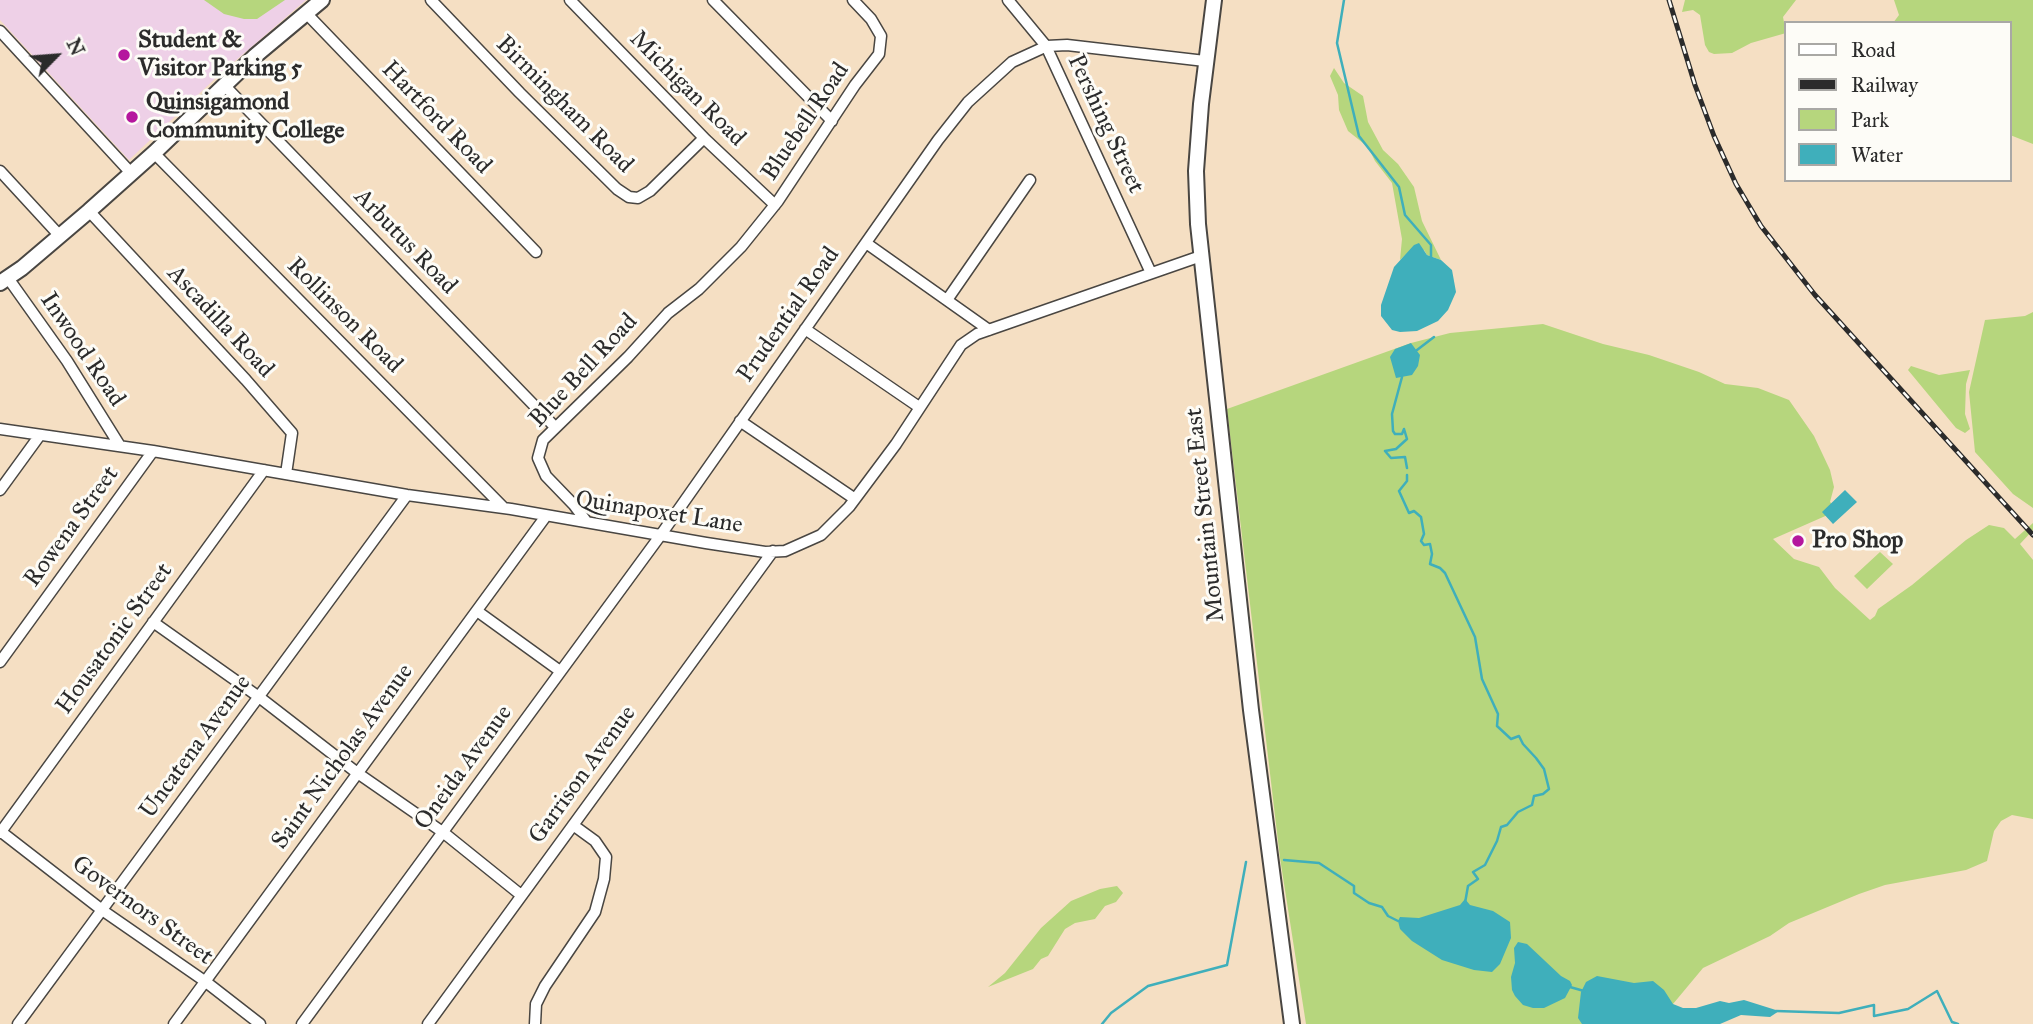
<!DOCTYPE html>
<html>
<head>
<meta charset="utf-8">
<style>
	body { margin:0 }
	#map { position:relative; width:2033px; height:1024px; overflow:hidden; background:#f5dfc3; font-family:"IM FELL Great Primer",serif }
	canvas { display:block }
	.legend { position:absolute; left:1784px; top:21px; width:228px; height:161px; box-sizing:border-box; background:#fdfcf7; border:2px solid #a9a8a5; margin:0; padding:9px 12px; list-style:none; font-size:21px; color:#2b2b2b }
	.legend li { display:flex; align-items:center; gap:14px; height:35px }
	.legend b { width:35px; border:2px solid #a9a8a5 }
	.north { position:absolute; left:21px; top:21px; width:70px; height:70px; -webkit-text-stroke:5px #fdfcf7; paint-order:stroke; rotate:65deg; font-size:19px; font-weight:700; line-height:28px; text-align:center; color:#2b2b2b }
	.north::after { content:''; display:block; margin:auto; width:24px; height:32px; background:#2b2b2b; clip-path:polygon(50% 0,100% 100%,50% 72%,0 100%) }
</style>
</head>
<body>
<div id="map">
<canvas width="2033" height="1024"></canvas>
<ul class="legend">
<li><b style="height:9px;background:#fff"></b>Road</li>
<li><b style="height:9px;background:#2b2b2b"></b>Railway</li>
<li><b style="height:19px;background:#b6d67d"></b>Park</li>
<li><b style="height:19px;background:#3fafbb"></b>Water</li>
</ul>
<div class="north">N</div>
</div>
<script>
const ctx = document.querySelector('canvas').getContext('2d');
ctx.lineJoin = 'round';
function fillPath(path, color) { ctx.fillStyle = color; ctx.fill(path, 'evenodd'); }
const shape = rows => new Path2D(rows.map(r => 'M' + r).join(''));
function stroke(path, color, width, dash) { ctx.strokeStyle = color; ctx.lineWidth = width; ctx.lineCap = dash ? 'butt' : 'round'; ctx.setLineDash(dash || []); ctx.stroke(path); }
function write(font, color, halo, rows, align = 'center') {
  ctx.font = font + ' "IM FELL Great Primer",serif'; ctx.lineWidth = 6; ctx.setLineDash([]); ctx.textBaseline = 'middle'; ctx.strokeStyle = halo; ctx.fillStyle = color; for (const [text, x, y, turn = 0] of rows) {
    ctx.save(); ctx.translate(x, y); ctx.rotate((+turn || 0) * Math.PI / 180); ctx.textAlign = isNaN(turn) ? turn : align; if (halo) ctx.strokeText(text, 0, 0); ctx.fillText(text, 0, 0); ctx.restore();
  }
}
fillPath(shape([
	[0,0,306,0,220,74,129,160,0,20]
]), '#eed0e7');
fillPath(shape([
	[204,0,285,0,257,19,244,19,224,14],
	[1685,0,1796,0,1783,17,1786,33,1751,43,1732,53,1714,54,1709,52,1705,45,1700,15,1693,10,1682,12],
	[1894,0,2033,0,2033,144,2010,135,2010,23,1893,23,1899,15],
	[1334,68,1344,83,1363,96,1368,122,1383,150,1398,164,1414,187,1422,221,1441,260,1427,255,1424,250,1412,249,1400,260,1402,239,1392,183,1375,161,1368,147,1348,131,1339,110,1338,95,1330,76],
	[2033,312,2033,508,2013,494,1975,452,1969,392,1985,320,2025,316],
	[1543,324,1603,344,1649,355,1699,372,1725,384,1758,388,1789,400,1814,436,1830,470,1834,487,1830,502,1839,510,1773,539,1794,559,1819,567,1835,588,1870,620,1875,616,1878,609,1912,585,1966,540,1989,525,2004,528,2015,539,2033,523,2033,530,2020,544,2033,560,2033,819,2012,815,2001,821,1994,831,1987,861,1966,870,1885,885,1859,894,1789,923,1770,936,1703,968,1673,1004,1666,1024,1306,1024,1280,858,1227,409,1411,343,1450,333],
	[1911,366,1939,375,1970,370,1966,384,1965,414,1970,429,1965,433,1956,428,1908,370],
	[1880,552,1893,564,1867,589,1854,576],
	[1117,886,1123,893,1116,902,1105,906,1095,919,1075,923,1065,929,1048,956,1041,959,1033,969,988,987,1005,973,1041,928,1071,901,1100,889]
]), '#b6d67d');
fillPath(shape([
	[1419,243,1427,255,1441,260,1452,270,1456,292,1448,310,1438,321,1417,331,1400,332,1392,330,1381,316,1381,305,1394,267,1414,245],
	[1411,343,1420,355,1418,366,1412,375,1396,378,1390,357,1395,349],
	[1845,490,1857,502,1833,524,1822,512],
	[1465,899,1470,905,1493,911,1510,922,1511,938,1500,964,1492,972,1474,970,1442,960,1412,941,1400,929,1398,921,1400,917,1419,918,1460,905],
	[1518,942,1527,944,1561,976,1570,981,1572,985,1565,998,1544,1008,1533,1008,1523,1005,1515,996,1512,990,1511,977,1515,963,1514,948],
	[1597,976,1634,983,1653,981,1664,990,1673,1004,1683,1008,1696,1008,1720,1001,1729,1003,1744,1000,1779,1011,1770,1017,1741,1015,1720,1024,1582,1024,1578,1018,1581,992,1586,982]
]), '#3fafbb');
stroke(shape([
	[1344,0,1337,43,1359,136,1399,187,1405,215,1431,245,1431,260],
	[1417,350,1434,337],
	[1402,377,1392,414,1393,431,1395,434,1402,434,1404,429,1407,439,1396,449,1385,451,1391,458,1405,457,1407,468],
	[1407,475,1407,481,1399,491,1409,513,1414,511,1421,517,1424,534,1421,541,1424,545,1430,544,1432,554,1430,564,1440,568,1445,573,1475,637,1482,679,1498,714,1497,726,1511,739,1519,736,1523,744,1536,758,1544,769,1549,789,1543,794,1534,796,1532,805,1518,812,1507,825,1501,827,1497,841,1485,865,1473,872,1478,879,1468,886,1465,903],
	[1284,860,1319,863,1354,886,1354,893,1369,903,1382,907,1388,916,1398,921],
	[1570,987,1584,991],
	[1776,1011,1839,1013,1874,1005,1874,1016,1908,1009,1937,991,1952,1022,1958,1024],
	[1102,1024,1111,1013,1148,986,1227,965,1246,862]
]), '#3fafbb', 2.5);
const minor = shape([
	[431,0,520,93,617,189,629,197,638,198,650,191,704,138],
	[570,0,706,140,775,205],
	[713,0,832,121],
	[1008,0,1046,46,1151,273],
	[306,13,536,252],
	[0,31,131,173],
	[224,85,555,427],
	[154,153,503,507],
	[0,171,60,236],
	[89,211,246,380,292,433,286,474],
	[866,243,989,330],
	[8,278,67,361,120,446],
	[947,300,1030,180],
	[805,329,919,407],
	[740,421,855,499],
	[0,429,153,451,407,495,511,509,706,543,765,552,785,551,821,535,849,507,896,444,961,345,977,334,1201,256],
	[0,490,40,435],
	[586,521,574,505,546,476,538,458,543,440,628,357,668,313,699,289,741,247,778,201,855,85,879,54,881,36,871,19,853,0],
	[477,611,560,671],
	[153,622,259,697,356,772,444,833,521,895],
	[0,662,153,451],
	[0,831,102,910,206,982,260,1024],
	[0,833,264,470],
	[18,1024,407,495],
	[174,1024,546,516],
	[302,1024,660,536,938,140,968,102,1012,62,1047,46,1067,45,1205,61],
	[428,1024,773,551],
	[535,1024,536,1004,545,986,595,912,604,879,606,857,595,841,573,825]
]);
const secondary = shape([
	[1214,0,1201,104,1196,171,1198,224,1251,710,1292,1024],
	[0,283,22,268,89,211,154,153,255,56,322,0]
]);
stroke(minor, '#494642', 13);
stroke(secondary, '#494642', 18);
stroke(minor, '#fff', 10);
stroke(secondary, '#fff', 14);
const rail = shape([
	[1669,0,1695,85,1714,136,1736,184,1761,226,1815,295,2033,535]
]);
stroke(rail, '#2b2b2b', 5);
stroke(rail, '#fdfcf7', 2.5, [8]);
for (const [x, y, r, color] of [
	[124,55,7,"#b5179e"],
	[132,117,7,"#b5179e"],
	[1798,541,7,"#b5179e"]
]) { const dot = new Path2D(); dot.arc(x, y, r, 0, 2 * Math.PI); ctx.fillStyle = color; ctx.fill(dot); stroke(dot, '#fdfcf7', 2.5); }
write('bold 24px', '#2b2b2b', '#fdfcf7', [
	["Student &",138,41],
	["Visitor Parking 5",138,69],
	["Quinsigamond",146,103],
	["Community College",146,131],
	["Pro Shop",1812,541]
], 'left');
write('24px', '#2b2b2b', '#fdfcf7', [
	["Michigan Road",687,89,45],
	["Birmingham Road",564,105,45],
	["Hartford Road",436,118,46],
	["Bluebell Road",806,122,-56],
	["Pershing Street",1105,124,65],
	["Arbutus Road",405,242,46],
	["Prudential Road",789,315,-55],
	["Rollinson Road",344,316,45],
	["Ascadilla Road",220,322,47],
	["Inwood Road",82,350,56],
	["Blue Bell Road",584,371,-47],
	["Quinapoxet Lane",659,513,9],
	["Mountain Street East",1206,515,-96],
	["Rowena Street",72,527,-54],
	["Housatonic Street",115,639,-54],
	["Uncatena Avenue",196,747,-54],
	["Saint Nicholas Avenue",343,757,-54],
	["Oneida Avenue",464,768,-54],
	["Garrison Avenue",583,775,-54],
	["Governors Street",142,911,36]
]);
</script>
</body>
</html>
